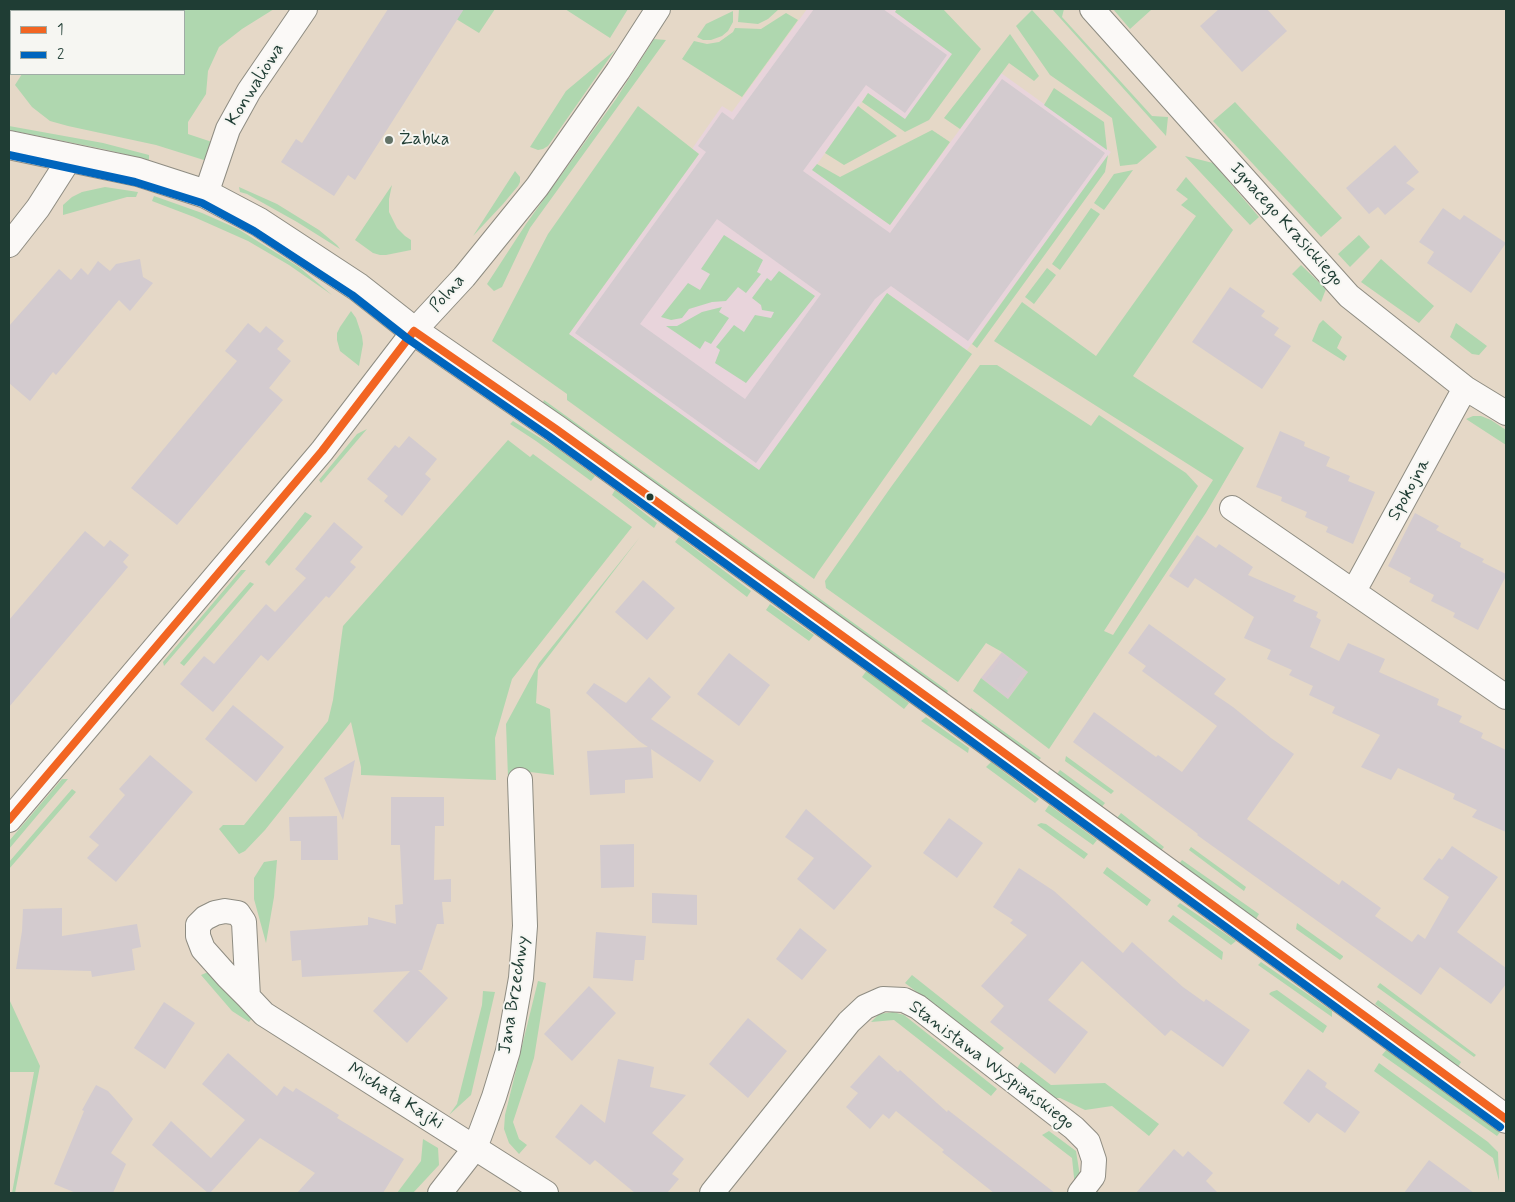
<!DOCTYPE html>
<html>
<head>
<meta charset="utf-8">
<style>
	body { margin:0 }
	#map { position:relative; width:1515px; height:1202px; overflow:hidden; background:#e5d8c7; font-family:Mynerve,sans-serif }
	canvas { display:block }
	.frame { position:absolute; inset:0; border:10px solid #1f3d34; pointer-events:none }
	.legend { position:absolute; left:10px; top:10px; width:175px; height:65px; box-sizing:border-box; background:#f6f6f2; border:1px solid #a0aca6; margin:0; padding:6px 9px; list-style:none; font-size:15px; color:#1f3d34 }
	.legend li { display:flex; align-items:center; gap:10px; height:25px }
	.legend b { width:25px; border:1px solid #a0aca6 }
</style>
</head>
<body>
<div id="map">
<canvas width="1515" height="1202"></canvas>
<div class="frame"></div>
<ul class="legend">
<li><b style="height:6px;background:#f26522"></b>1</li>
<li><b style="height:6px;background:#0065bd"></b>2</li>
</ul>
</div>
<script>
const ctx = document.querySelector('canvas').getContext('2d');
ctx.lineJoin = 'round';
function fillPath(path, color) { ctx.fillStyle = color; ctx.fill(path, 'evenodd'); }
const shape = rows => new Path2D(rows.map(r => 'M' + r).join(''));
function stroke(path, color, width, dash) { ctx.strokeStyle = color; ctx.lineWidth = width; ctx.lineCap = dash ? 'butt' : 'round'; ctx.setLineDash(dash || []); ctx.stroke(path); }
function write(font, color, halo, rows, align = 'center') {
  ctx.font = font + ' Mynerve,sans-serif'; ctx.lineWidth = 4; ctx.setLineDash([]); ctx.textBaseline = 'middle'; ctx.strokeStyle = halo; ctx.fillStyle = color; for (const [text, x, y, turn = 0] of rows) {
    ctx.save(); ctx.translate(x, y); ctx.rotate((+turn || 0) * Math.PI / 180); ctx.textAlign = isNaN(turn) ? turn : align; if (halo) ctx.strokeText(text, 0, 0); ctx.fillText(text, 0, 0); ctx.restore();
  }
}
fillPath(shape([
	[807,9,897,9,895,12,953,54,905,120,868,93,813,170,890,225,1001,73,1111,152,967,350,887,293,759,471,569,334,699,154,692,149,722,106,732,112]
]), '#e8d4db');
fillPath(shape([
	[1002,652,1028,672,1008,699,981,678]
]), '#d7cacf');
fillPath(shape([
	[54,9,274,9,242,29,219,47,208,71,206,94,188,122,188,134,212,142,207,161,156,145,68,126,50,121,32,107,15,85,22,74,184,74,184,11,52,11],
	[440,9,495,9,479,33],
	[565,9,628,9,610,38],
	[739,9,779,9,768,19,758,24,738,22],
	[897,9,943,9,981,49,929,120,905,132,862,102,868,93,905,119,952,54,895,12],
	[1052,9,1064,9,1062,17,1152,116,1168,117,1166,136],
	[1113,9,1150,9,1151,10,1130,29],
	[1032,10,1157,147,1137,164,1120,166,1112,118,1050,75,1016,26],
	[733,11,733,22,728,31,722,36,711,40,703,40,697,37,706,24],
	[786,13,798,20,742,97,682,59,694,41,707,44,719,42,733,32,735,28,761,29],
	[1010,34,1039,76,1034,81,1009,63,960,129,944,118],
	[654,39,666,40,530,228,502,287,494,291,487,284,526,224,616,99],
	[615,50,548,146,543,149,538,150,530,147,566,91],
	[1054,88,1104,122,1107,150,1044,105],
	[1235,102,1342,218,1321,237,1213,121],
	[638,106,699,154,569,334,759,470,887,293,972,354,818,572,814,579,567,400,567,394,492,341,548,234],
	[858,106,897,136,844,165,825,153],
	[9,126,103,143,149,155,149,160,103,149,9,130],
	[932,130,950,142,890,225,812,170,817,164,840,177],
	[1108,155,1105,172,977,348,972,344],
	[1185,156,1213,163,1259,217,1250,225],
	[1133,170,1104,210,1094,203,1114,174],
	[515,171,520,177,520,182,518,186,503,204,473,236],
	[1186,177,1233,230,1133,376,1244,448,1206,513,1049,749,973,691,981,678,1008,699,1028,672,1002,652,986,643,958,682,826,588,825,581,891,487,980,365,997,365,1091,426,1099,415,1186,473,1198,486,1104,631,1113,635,1213,480,994,341,1022,302,1096,356,1196,216,1181,205,1188,199,1176,190],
	[392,185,389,199,389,212,397,228,405,236,411,240,411,250,386,255,380,255,373,253,355,240],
	[105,187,138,192,136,197,127,197,63,215,63,205,72,197,82,192],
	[239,187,277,204,319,230,337,245,340,249,297,222,247,194,240,192],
	[154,196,202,213,238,229,299,267,332,295,289,265,248,241,194,217,152,201],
	[1091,208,1100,214,1060,270,1052,264],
	[724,235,763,260,757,272,761,274,746,293,738,287,726,301,712,302,689,309,682,318,671,320,661,317,688,283,700,290,710,274,701,269],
	[1359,235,1370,247,1350,267,1338,254],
	[1381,259,1434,306,1419,323,1361,282],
	[1301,265,1326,289,1321,302,1292,274],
	[1047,268,1056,275,1034,304,1025,297],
	[779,271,815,296,746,383,715,363,720,350,716,347,734,325,744,332,755,315,771,318,774,312,762,310,761,305,752,298,767,278,771,281],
	[722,307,719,312,729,318,711,344,705,341,700,349,666,326,677,326,702,312],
	[351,311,356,318,362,336,363,344,359,366,340,351,337,340,337,333,340,327],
	[1323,320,1342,337,1337,348,1347,356,1344,361,1312,341,1319,324],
	[1456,323,1487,346,1479,355,1472,354,1450,337],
	[544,400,948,691,946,695,542,405],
	[1473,416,1481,416,1491,420,1506,430,1506,445,1466,419],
	[513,421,558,449,595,476,591,481,536,441,510,424],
	[367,429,321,483,319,480,357,434],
	[508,440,530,457,533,454,632,527,512,679,495,738,496,780,361,775,361,767,351,722,265,830,245,851,239,854,219,829,223,825,244,825,328,721,333,700,343,626],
	[615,490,657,523,654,528,612,495],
	[305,512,312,516,269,566,265,562],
	[640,537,538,670,536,703,550,709,554,775,522,771,508,777,506,724,539,663],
	[679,537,751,591,747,597,675,542],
	[241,570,246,570,164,666,163,662],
	[250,582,254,584,184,666,180,663],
	[770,604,814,635,809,641,766,610],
	[867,670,909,703,904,709,862,677],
	[971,708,1041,758,1038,761,969,712],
	[926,717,969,748,968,753,921,721],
	[1066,756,1114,791,1111,794,1065,761],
	[991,762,1039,799,1035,803,986,767],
	[1060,770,1105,803,1101,808,1056,775],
	[62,779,68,779,9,849,9,841],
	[72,789,76,792,9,869,9,862],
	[1049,805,1097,840,1093,845,1045,811],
	[1121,813,1164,847,1160,852,1117,818],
	[1041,823,1046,824,1088,854,1084,859,1037,825],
	[1191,847,1246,887,1244,891,1189,850],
	[277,860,274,897,266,943,254,899,254,878,264,862],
	[1182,860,1259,914,1256,919,1178,865],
	[1107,867,1151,900,1147,906,1103,873],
	[1180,903,1236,941,1231,945,1177,906],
	[1173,915,1223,952,1222,960,1168,921],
	[1297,923,1343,956,1343,957,1340,960,1296,929],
	[1261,962,1332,1011,1332,1017,1258,965],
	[208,972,256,1013,249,1022,232,1011,201,975],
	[912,975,1004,1048,998,1054,905,983],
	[538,981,546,983,534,1058,513,1122,519,1139,527,1145,519,1154,509,1143,504,1129,505,1115],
	[1380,983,1476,1055,1474,1057,1377,987],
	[1277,990,1327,1026,1323,1033,1269,994,1271,992],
	[483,991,495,992,471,1095,449,1115,457,1104,482,1005],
	[9,999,40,1066,15,1193,12,1193,34,1072,9,1072],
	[1378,1000,1461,1062,1458,1067,1375,1004],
	[893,1012,904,1015,997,1089,991,1096,894,1020,871,1022,879,1014],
	[1387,1049,1501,1131,1497,1136,1382,1055],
	[1021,1062,1051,1085,1105,1083,1159,1124,1149,1136,1112,1106,1085,1110,1060,1098,1049,1098,1016,1070],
	[1379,1063,1488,1142,1498,1152,1499,1181,1493,1158,1374,1071],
	[1049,1131,1076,1151,1080,1176,1075,1187,1072,1158,1042,1135],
	[423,1139,438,1148,439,1165,413,1193,397,1193,421,1161]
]), '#afd7af');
fillPath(shape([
	[388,9,464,9,355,180,348,175,334,196,281,162,296,139,302,143],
	[814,9,883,9,947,55,905,113,866,85,803,171,890,233,1002,79,1105,153,968,341,891,286,875,299,756,463,575,333,706,152,698,146,722,112,733,120],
	[717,219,821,294,745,399,640,324],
	[1219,9,1267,9,1287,31,1242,72,1200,26],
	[1395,145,1419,172,1406,183,1415,189,1385,215,1378,207,1369,214,1346,188],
	[1443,208,1460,220,1464,215,1506,243,1471,293,1427,263,1434,252,1419,242],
	[140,259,143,277,153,283,130,311,119,300,56,375,53,372,30,401,9,383,9,326,59,269,71,280,81,268,88,275,98,261,110,271,116,264],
	[1230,287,1265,311,1261,316,1279,328,1274,335,1291,346,1262,389,1192,342],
	[248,323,260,333,266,326,284,341,277,349,291,361,269,388,283,400,177,525,131,488,237,361,225,351],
	[1280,431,1305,442,1304,446,1330,457,1326,466,1350,476,1348,481,1375,492,1353,544,1326,532,1328,527,1305,517,1307,512,1281,501,1282,497,1256,487],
	[409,436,437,459,425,474,431,479,402,516,384,501,388,496,367,479,395,445,399,448],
	[1415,513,1439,526,1436,530,1461,543,1460,547,1484,559,1482,562,1506,574,1506,576,1478,630,1453,617,1455,613,1431,601,1434,595,1409,582,1411,578,1388,566],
	[334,522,363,547,350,562,356,567,329,598,326,596,268,661,261,655,213,712,180,684,204,656,214,664,266,604,275,612,306,578,295,569],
	[85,531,104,547,110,540,129,555,123,562,128,567,9,707,9,620],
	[1197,535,1216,548,1219,544,1253,567,1248,575,1296,596,1293,601,1318,612,1316,617,1321,620,1310,647,1339,661,1348,643,1385,659,1379,672,1439,699,1437,705,1462,716,1459,722,1483,733,1481,738,1506,750,1506,832,1472,817,1477,810,1453,799,1455,794,1398,768,1391,780,1361,767,1380,735,1332,713,1335,707,1309,695,1313,686,1289,675,1292,670,1267,659,1271,650,1244,638,1254,617,1195,578,1188,588,1169,576],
	[643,580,675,608,647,640,615,612],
	[1149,624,1226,679,1214,694,1233,707,1271,738,1294,754,1247,819,1339,885,1342,880,1381,908,1375,916,1412,942,1418,934,1425,939,1449,897,1423,879,1439,858,1442,860,1452,846,1498,877,1457,932,1506,968,1506,984,1491,1004,1440,967,1421,995,1197,835,1198,834,1073,742,1094,712,1156,757,1158,755,1182,772,1217,726,1142,671,1146,666,1128,653],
	[729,653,770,685,739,726,697,694],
	[1003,656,1023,671,1007,693,986,679],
	[649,677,671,697,651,719,714,761,700,782,651,749,653,778,625,780,625,793,590,795,587,751,648,747,639,741,586,693,594,683,626,703],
	[233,705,284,747,256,782,205,739],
	[150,755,193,792,116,882,87,858,99,845,89,837,125,795,119,789],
	[355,760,343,820,324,778],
	[391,797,444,797,444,826,435,826,434,880,451,879,451,902,442,902,444,924,437,924,422,970,418,970,448,998,407,1043,373,1011,410,971,302,977,301,960,292,961,290,931,368,925,368,917,396,924,395,905,403,904,400,845,391,845],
	[806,809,872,866,834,910,797,879,814,858,785,837],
	[337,816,338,860,301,860,301,841,290,841,289,817],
	[949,818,983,843,957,878,923,853],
	[634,844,634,887,601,888,600,845],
	[1019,868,1054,891,1123,953,1132,942,1183,987,1204,1002,1206,999,1250,1030,1223,1067,1171,1030,1165,1036,1082,961,1048,1000,1088,1032,1055,1074,990,1022,1004,1006,981,986,1027,935,1010,923,1013,920,993,907],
	[652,893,697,895,697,925,652,923],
	[62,908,62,936,137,924,141,947,132,949,135,970,92,977,91,971,16,969,22,931,23,909],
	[800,928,827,950,802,980,776,959],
	[596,932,646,936,644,960,635,960,633,981,593,978],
	[589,986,616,1013,572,1061,544,1034],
	[164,1002,195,1023,165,1069,134,1048],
	[748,1018,787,1051,748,1098,709,1064],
	[228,1053,277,1096,284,1086,293,1092,296,1088,339,1115,337,1118,404,1159,383,1193,297,1193,315,1173,260,1138,210,1193,208,1193,152,1145,171,1121,211,1158,245,1120,202,1084],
	[879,1055,898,1072,900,1070,947,1112,948,1110,1055,1193,994,1193,942,1152,944,1150,896,1111,889,1119,883,1114,870,1129,846,1107,858,1093,850,1087],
	[618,1059,654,1067,650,1087,686,1095,652,1133,684,1159,672,1174,679,1179,667,1193,635,1193,595,1160,590,1165,555,1137,581,1104,605,1123],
	[1308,1069,1327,1083,1325,1087,1360,1112,1345,1133,1317,1113,1309,1123,1283,1103],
	[96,1085,108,1091,133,1119,111,1153,126,1164,113,1193,76,1193,54,1184,84,1111,82,1110],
	[1174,1149,1183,1157,1188,1151,1213,1173,1206,1181,1218,1193,1136,1193],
	[1429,1160,1474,1193,1404,1193]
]), '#d3cbcf');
const minor = shape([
	[1092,9,1349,296,1465,388,1506,413],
	[206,194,228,129,249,91,305,9],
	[9,245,38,208,70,158],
	[1232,508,1506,697],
	[1354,591,1465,388],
	[9,820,322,451,414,331,464,277,537,187,618,71,658,9],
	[248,997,228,977,203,949,198,936,198,925,205,918,215,913,225,911,238,913,244,922,248,997,264,1014,546,1193],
	[440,1193,475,1148,494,1097,508,1051,521,978,525,926,520,780],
	[712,1193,849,1022,865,1007,883,999,904,1000,918,1007,1074,1128,1088,1142,1094,1160,1093,1176,1080,1193]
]);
const tertiary = shape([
	[9,145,138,172,206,194,259,222,358,287,414,331,556,429,948,712,1506,1119]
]);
stroke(minor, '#8e8c82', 26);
stroke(tertiary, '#8e8c82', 30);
stroke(minor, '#fbf9f7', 24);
stroke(tertiary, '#fbf9f7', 28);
stroke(shape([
	[414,331,556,429,948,712,1506,1119],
	[9,820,322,451,414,331]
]), '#f26522', 8);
stroke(shape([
	[9,155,135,182,202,203,254,231,352,295,408,339,550,437,942,720,1500,1127]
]), '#0065bd', 8);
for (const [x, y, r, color] of [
	[389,140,5,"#647367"],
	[650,497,4.5,"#1f3d34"]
]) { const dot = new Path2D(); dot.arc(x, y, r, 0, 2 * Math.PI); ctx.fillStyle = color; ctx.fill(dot); stroke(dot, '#f6f6f2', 2); }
write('18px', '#1f3d34', '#f6f6f2', [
	["Konwaliowa",256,85,-58],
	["Ignacego Krasickiego",1286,225,48],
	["Polna",448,294,-48],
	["Spokojna",1410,490,-61],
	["Jana Brzechwy",515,995,-81],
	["Stanisława Wyspiańskiego",991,1066,37],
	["Michała Kajki",395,1097,32]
]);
write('18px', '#1f3d34', '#f6f6f2', [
	["Żabka",399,140]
], 'left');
</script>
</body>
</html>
